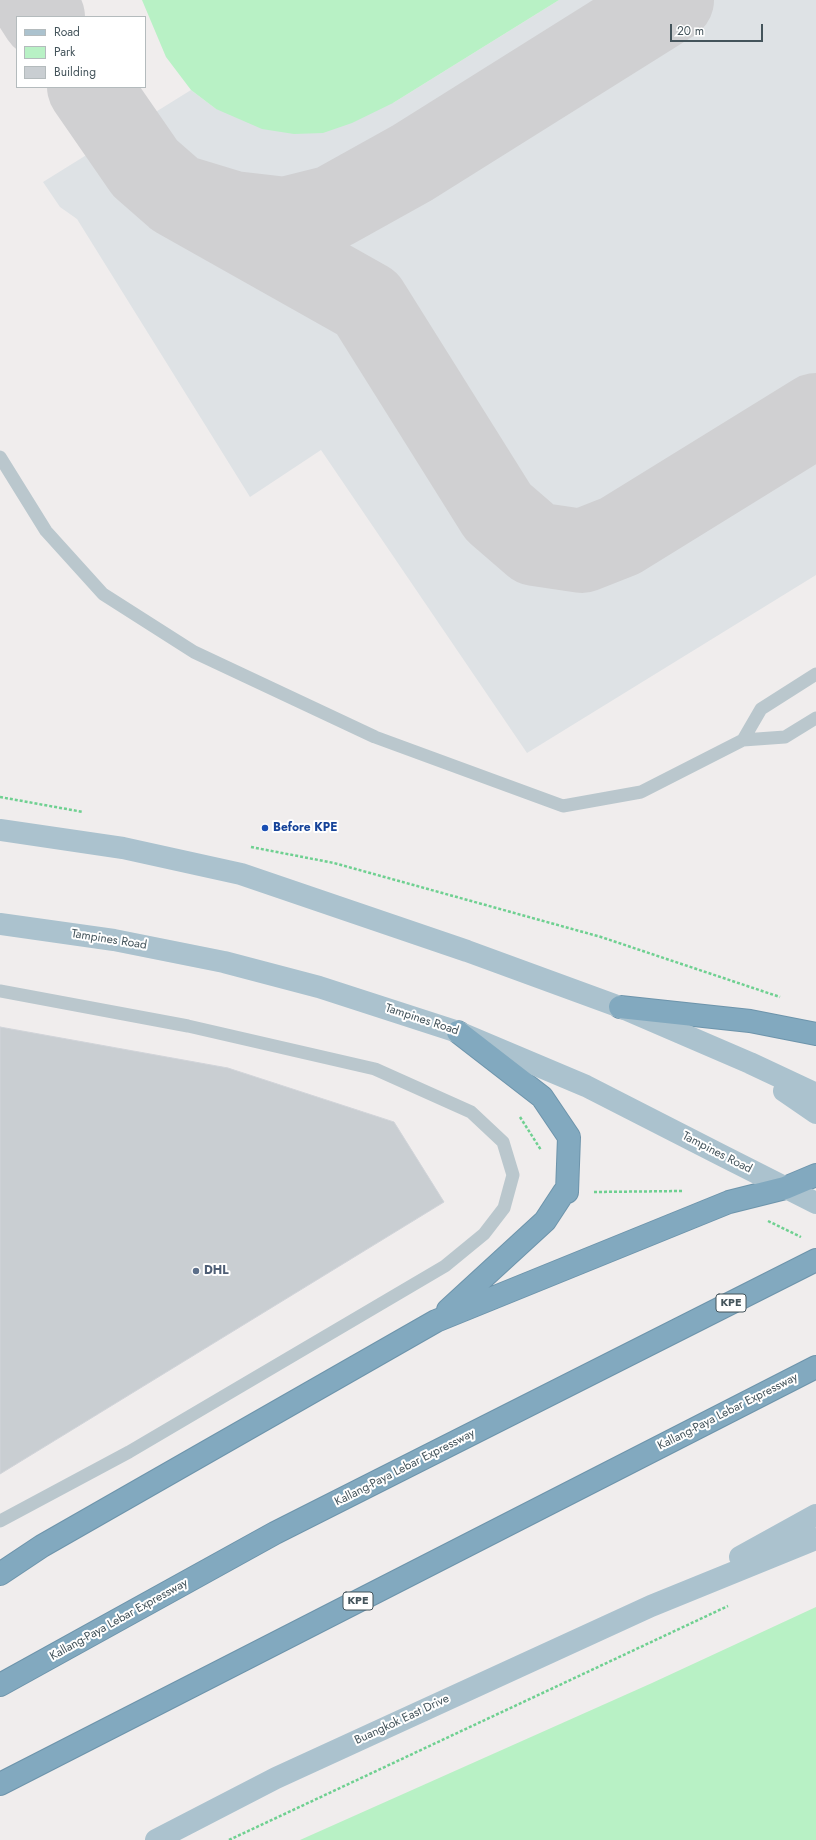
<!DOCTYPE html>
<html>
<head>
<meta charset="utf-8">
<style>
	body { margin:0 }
	#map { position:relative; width:816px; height:1840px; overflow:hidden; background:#f0eded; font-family:Jost,sans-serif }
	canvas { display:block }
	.legend { position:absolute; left:16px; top:16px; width:130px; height:72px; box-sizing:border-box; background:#fff; border:1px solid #b4bbbd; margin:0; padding:5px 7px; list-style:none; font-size:12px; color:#44545b }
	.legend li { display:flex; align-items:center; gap:8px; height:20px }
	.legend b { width:20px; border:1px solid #b4bbbd }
	.scale { position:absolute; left:670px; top:24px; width:93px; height:18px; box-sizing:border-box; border:2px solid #44545b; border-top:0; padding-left:5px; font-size:12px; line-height:14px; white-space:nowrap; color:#44545b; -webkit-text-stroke:3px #fff; paint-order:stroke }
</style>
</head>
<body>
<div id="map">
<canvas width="816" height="1840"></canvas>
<ul class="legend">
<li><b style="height:5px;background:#abc2ce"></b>Road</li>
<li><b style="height:11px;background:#b8f1c5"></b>Park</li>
<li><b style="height:11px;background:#c9ced2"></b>Building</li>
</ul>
<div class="scale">20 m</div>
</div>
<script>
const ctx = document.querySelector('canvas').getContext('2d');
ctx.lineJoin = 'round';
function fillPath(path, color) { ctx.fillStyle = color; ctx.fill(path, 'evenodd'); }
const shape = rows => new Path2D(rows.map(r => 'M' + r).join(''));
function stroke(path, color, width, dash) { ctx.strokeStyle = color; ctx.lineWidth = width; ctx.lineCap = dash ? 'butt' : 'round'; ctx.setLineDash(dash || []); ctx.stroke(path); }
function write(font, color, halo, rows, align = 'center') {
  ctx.font = font + ' Jost,sans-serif'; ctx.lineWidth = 4; ctx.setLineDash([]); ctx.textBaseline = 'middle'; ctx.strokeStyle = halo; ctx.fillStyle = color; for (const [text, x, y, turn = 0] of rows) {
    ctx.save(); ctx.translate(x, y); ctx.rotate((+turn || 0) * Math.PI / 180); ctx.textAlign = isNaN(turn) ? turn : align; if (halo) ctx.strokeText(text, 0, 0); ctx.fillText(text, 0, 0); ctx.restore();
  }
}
fillPath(shape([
	[559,0,816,0,816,575,527,753,321,450,250,497,77,219,60,207,43,182,191,90,216,109,393,103]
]), '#dee2e5');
fillPath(shape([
	[142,0,559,0,393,103,352,123,323,133,294,134,262,129,216,109,191,90,166,57],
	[816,1607,816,1840,300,1840,652,1683]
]), '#b8f1c5');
stroke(shape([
	[32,0,43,17],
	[89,87,145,168,177,196,233,213,285,219,333,207,412,163,672,0],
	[177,196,367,303,498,512,535,544,582,551,620,536,816,415]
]), '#d0d0d2', 84);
const building = shape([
	[0,1027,228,1068,394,1122,444,1202,0,1474,0,1027]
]);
fillPath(building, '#c9ced2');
stroke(building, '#d1d4d9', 1);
const highway = shape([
	[620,1007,750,1021,816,1034],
	[448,1310,545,1221,564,1192,567,1192,569,1137,542,1097,458,1032],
	[0,1574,42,1546,436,1321,729,1202,785,1188,816,1175],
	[0,1685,275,1533,816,1260],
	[0,1784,816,1367]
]);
stroke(highway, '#6d94ab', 24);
stroke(shape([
	[0,797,83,812],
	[251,847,334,863,601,937,780,997],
	[520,1117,541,1150],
	[594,1192,683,1191],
	[768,1221,801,1237],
	[229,1840,728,1606]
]), '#6fd091', 2.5, [3, 2]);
stroke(shape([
	[0,457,46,531,103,594,194,652,375,737,563,806,641,792,743,740,785,737,816,718],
	[743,740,761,709,816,674],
	[0,991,188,1026,375,1069,471,1112,503,1142,513,1175,504,1208,484,1234,445,1266,129,1452,0,1521]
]), '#bac7cd', 13);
stroke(shape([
	[0,830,123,848,241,874,467,951,620,1007,750,1063,816,1094],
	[0,924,114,940,224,962,319,987,458,1032,586,1086,723,1156,816,1203],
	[784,1091,816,1113],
	[740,1557,816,1515],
	[156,1840,276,1778,651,1606,816,1539]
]), '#abc2ce', 22);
stroke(highway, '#82a9bf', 22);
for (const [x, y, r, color] of [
	[265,828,4,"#1a4fb4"],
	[196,1271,4,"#5c6f8a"]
]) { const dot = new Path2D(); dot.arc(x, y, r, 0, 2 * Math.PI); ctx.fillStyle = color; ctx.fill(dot); stroke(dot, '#fff', 1.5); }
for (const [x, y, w] of [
	[731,1303,30],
	[358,1601,30]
]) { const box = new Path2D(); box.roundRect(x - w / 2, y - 9, w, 18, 3); ctx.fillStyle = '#fff'; ctx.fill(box); stroke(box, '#44545b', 1); }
write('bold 11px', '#44545b', null, [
	["KPE",731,1303],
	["KPE",358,1601]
]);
write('bold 12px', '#164399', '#fff', [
	["Before KPE",273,828]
], 'left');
write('12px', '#44545b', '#fff', [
	["Tampines Road",109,940,9],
	["Tampines Road",422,1020,18],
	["Tampines Road",717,1153,27],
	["Kallang-Paya Lebar Expressway",728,1412,-27],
	["Kallang-Paya Lebar Expressway",405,1468,-27],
	["Kallang-Paya Lebar Expressway",119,1620,-29],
	["Buangkok East Drive",402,1720,-25]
]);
write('bold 12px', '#4e5e75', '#fff', [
	["DHL",204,1271]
], 'left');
</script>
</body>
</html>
